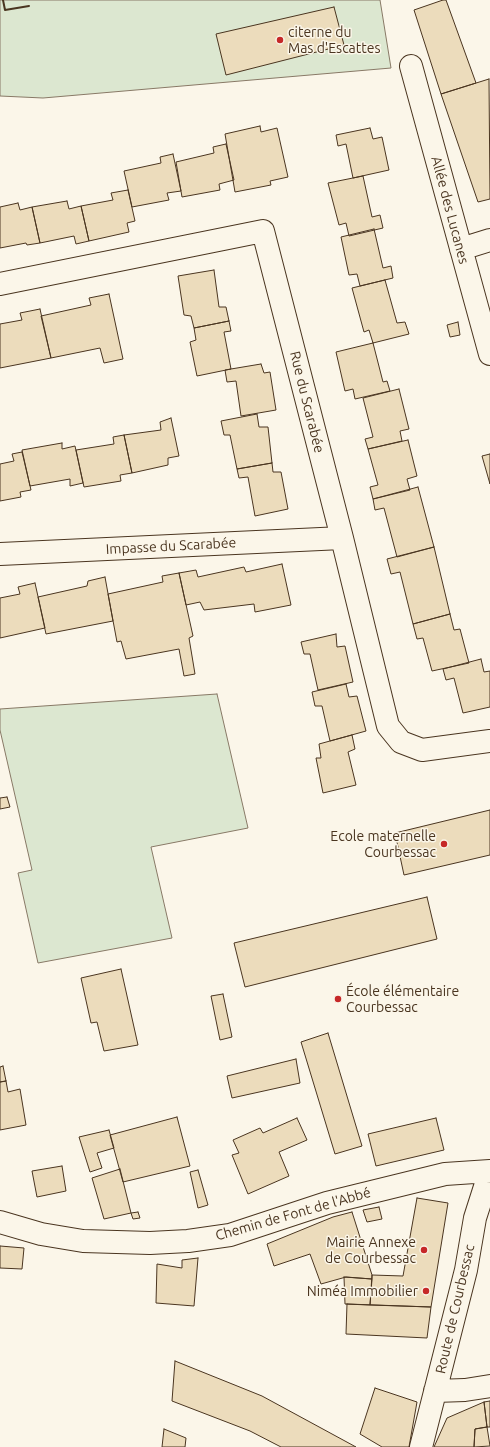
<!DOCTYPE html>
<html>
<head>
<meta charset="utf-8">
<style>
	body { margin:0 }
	canvas { display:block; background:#fbf6e9 }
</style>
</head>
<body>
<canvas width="490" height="1447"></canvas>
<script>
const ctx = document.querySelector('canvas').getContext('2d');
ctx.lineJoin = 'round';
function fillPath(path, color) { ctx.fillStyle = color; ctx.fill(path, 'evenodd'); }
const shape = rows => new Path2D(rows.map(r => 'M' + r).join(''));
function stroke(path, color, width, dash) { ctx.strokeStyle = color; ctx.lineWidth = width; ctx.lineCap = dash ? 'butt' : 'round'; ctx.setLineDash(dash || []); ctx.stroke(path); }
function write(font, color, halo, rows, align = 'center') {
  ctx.font = font + ' Ubuntu,sans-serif'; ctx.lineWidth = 3; ctx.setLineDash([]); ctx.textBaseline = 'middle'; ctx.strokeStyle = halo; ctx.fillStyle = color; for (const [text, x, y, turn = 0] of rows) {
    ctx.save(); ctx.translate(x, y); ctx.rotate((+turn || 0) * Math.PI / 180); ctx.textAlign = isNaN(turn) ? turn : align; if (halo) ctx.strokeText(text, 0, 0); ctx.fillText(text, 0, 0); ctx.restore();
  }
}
const green = shape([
	[0,0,380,0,391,68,43,98,0,96,0,0],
	[217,694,248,828,151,847,172,938,38,963,18,873,32,870,0,730,0,709,217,694]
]);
fillPath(green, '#dce7d0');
stroke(green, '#887966', 1);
const building = shape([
	[443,0,446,0,476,83,441,94,414,10,443,0],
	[334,7,344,45,226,75,216,34,334,7],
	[489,79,490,199,478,202,441,94,489,79],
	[260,126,261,132,277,128,288,177,270,181,271,185,235,192,225,134,260,126],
	[370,128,373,139,382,137,389,170,353,178,346,144,338,146,336,135,370,128],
	[226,144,234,180,219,184,220,190,182,197,176,162,214,153,213,147,226,144],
	[173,154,181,191,167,193,169,200,132,207,124,171,161,163,160,157,173,154],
	[363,176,372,217,380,215,383,228,349,236,346,223,339,225,328,183,363,176],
	[128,190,135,221,127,223,129,232,89,241,81,206,113,200,111,193,128,190],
	[67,201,69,209,81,206,89,241,76,244,74,236,40,243,32,207,67,201],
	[18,203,20,210,32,207,40,243,27,245,26,243,0,248,0,207,18,203],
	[374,229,383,268,391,266,393,278,360,286,357,274,349,275,341,237,374,229],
	[214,270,219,307,226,307,229,321,194,328,191,316,184,315,178,276,214,270],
	[385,280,397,323,405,322,409,334,373,343,369,330,364,332,352,288,385,280],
	[109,294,123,359,104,363,100,348,51,358,41,316,91,305,89,298,109,294],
	[40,309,51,358,0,368,0,324,22,320,20,313,40,309],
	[229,321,231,331,224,332,231,369,197,376,190,342,196,340,194,328,229,321],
	[458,322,460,335,450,337,447,325,458,322],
	[373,343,383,382,387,381,390,391,355,399,353,389,345,391,336,352,373,343],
	[261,364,264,373,270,372,276,410,241,416,236,381,227,382,225,370,261,364],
	[399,389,409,429,400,431,402,441,368,449,365,439,373,437,363,398,399,389],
	[257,414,259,427,268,427,272,463,237,469,230,435,224,435,221,421,257,414],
	[171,418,179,456,168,458,168,465,132,473,124,435,161,430,160,422,171,418],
	[124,435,132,473,120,475,121,481,84,487,76,450,114,444,113,437,124,435],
	[408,440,417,476,407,479,410,490,373,499,370,487,378,485,368,449,408,440],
	[62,443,62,449,75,446,83,483,70,486,70,479,30,486,22,450,62,443],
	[22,452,31,490,20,492,21,497,0,501,0,464,14,461,12,454,22,452],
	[490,454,490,484,482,456,490,454],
	[272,463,273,472,281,472,288,509,255,516,248,477,239,478,237,469,272,463],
	[418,487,434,547,397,557,384,508,375,510,373,499,418,487],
	[434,547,450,614,413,624,400,572,391,574,387,559,434,547],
	[282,564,291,605,255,612,254,604,204,610,200,602,186,605,179,573,196,570,198,577,244,567,246,572,282,564],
	[179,573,193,636,189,638,195,674,184,676,179,649,126,659,121,641,117,642,108,594,163,582,162,576,179,573],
	[105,577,113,621,46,634,38,597,87,586,88,581,105,577],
	[35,583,45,628,0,638,0,598,20,594,18,587,35,583],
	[450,614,454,630,460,629,469,663,432,671,423,638,417,639,413,624,450,614],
	[336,634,337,647,345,646,353,682,318,690,310,654,304,654,301,642,336,634],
	[481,659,484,672,490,671,490,707,463,713,454,678,446,680,443,669,481,659],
	[346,684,349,697,357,696,366,731,330,741,322,706,315,706,312,692,346,684],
	[352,735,355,749,348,752,356,785,323,793,316,758,321,758,319,744,352,735],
	[7,797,10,807,0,809,0,798,7,797],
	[490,810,490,855,404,875,395,833,490,810],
	[427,897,437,939,245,987,234,943,427,897],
	[121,969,138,1045,104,1051,97,1022,91,1023,81,978,121,969],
	[223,994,232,1037,220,1040,211,996,223,994],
	[328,1033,362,1146,335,1154,301,1042,328,1033],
	[296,1059,300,1083,232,1098,227,1076,296,1059],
	[3,1066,6,1081,0,1082,0,1067,3,1066],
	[6,1081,8,1092,20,1089,26,1125,0,1130,0,1082,6,1081],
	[177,1117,190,1166,123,1182,110,1135,177,1117],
	[297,1118,307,1140,279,1152,289,1176,248,1194,232,1155,239,1153,233,1140,260,1128,263,1133,297,1118],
	[436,1118,444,1150,376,1166,368,1134,436,1118],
	[109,1130,114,1148,97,1153,102,1168,90,1172,79,1137,109,1130],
	[62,1166,66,1191,37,1197,32,1171,62,1166],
	[120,1169,131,1213,104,1219,92,1178,120,1169],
	[198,1170,208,1205,198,1208,190,1172,198,1170],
	[417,1198,448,1203,431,1307,370,1305,372,1275,403,1276,417,1198],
	[379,1207,382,1219,367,1222,363,1210,379,1207],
	[138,1212,140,1218,133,1219,131,1213,138,1212],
	[352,1212,372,1275,372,1279,346,1277,321,1284,310,1254,274,1266,267,1244,333,1217,352,1212],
	[0,1246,24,1248,22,1269,0,1268,0,1246],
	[198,1258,194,1306,156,1303,157,1264,182,1268,182,1260,198,1258],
	[344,1277,372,1279,370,1305,345,1304,344,1277],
	[347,1304,431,1307,427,1338,346,1334,347,1304],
	[175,1361,262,1396,356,1447,281,1447,250,1431,172,1401,175,1361],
	[375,1388,417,1402,409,1447,382,1447,360,1434,375,1388],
	[490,1401,490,1427,487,1427,484,1402,490,1401],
	[484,1402,487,1427,475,1429,474,1447,434,1447,447,1418,484,1402],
	[487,1427,490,1446,474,1447,475,1429,487,1427],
	[164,1429,186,1438,185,1447,162,1447,164,1429]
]);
fillPath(building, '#ecdcbc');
stroke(building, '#4a3520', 1);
const minor = shape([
	[411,66,490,354],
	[461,249,490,240],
	[0,284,263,231,342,538,388,726,401,742,422,750,490,741],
	[0,554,342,538],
	[0,1222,41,1234,83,1241,150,1243,188,1241,230,1235,327,1203,445,1174,490,1171],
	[435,1391,465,1390,490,1386],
	[421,1447,466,1270,475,1218,490,1171]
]);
stroke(minor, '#4a3520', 24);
stroke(minor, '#fbf6e9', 22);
stroke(shape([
	[3,0,5,10,29,6]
]), '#4a3520', 2);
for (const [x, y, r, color] of [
	[280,40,4,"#c62828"],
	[444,844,4,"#c62828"],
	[338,999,4,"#c62828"],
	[424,1250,4,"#c62828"],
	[426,1291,4,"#c62828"]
]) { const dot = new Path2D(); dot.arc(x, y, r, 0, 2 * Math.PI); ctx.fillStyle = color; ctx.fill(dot); stroke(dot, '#fbf6e9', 1.5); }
write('14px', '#4a3520', '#fbf6e9', [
	["citerne du",288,32,"left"],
	["Mas d'Escattes",288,48,"left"],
	["Ecole maternelle",436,836],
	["Courbessac",436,852],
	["École élémentaire",346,991,"left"],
	["Courbessac",346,1007,"left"],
	["Mairie Annexe",416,1242],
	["de Courbessac",416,1258],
	["Niméa Immobilier",418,1291]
], 'right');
write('14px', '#4a3520', '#fbf6e9', [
	["Allée des Lucanes",450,210,75],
	["Rue du Scarabée",307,402,76],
	["Impasse du Scarabée",171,546,-3],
	["Chemin de Font de l'Abbé",293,1214,-16],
	["Route de Courbessac",455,1309,-77]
]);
</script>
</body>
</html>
